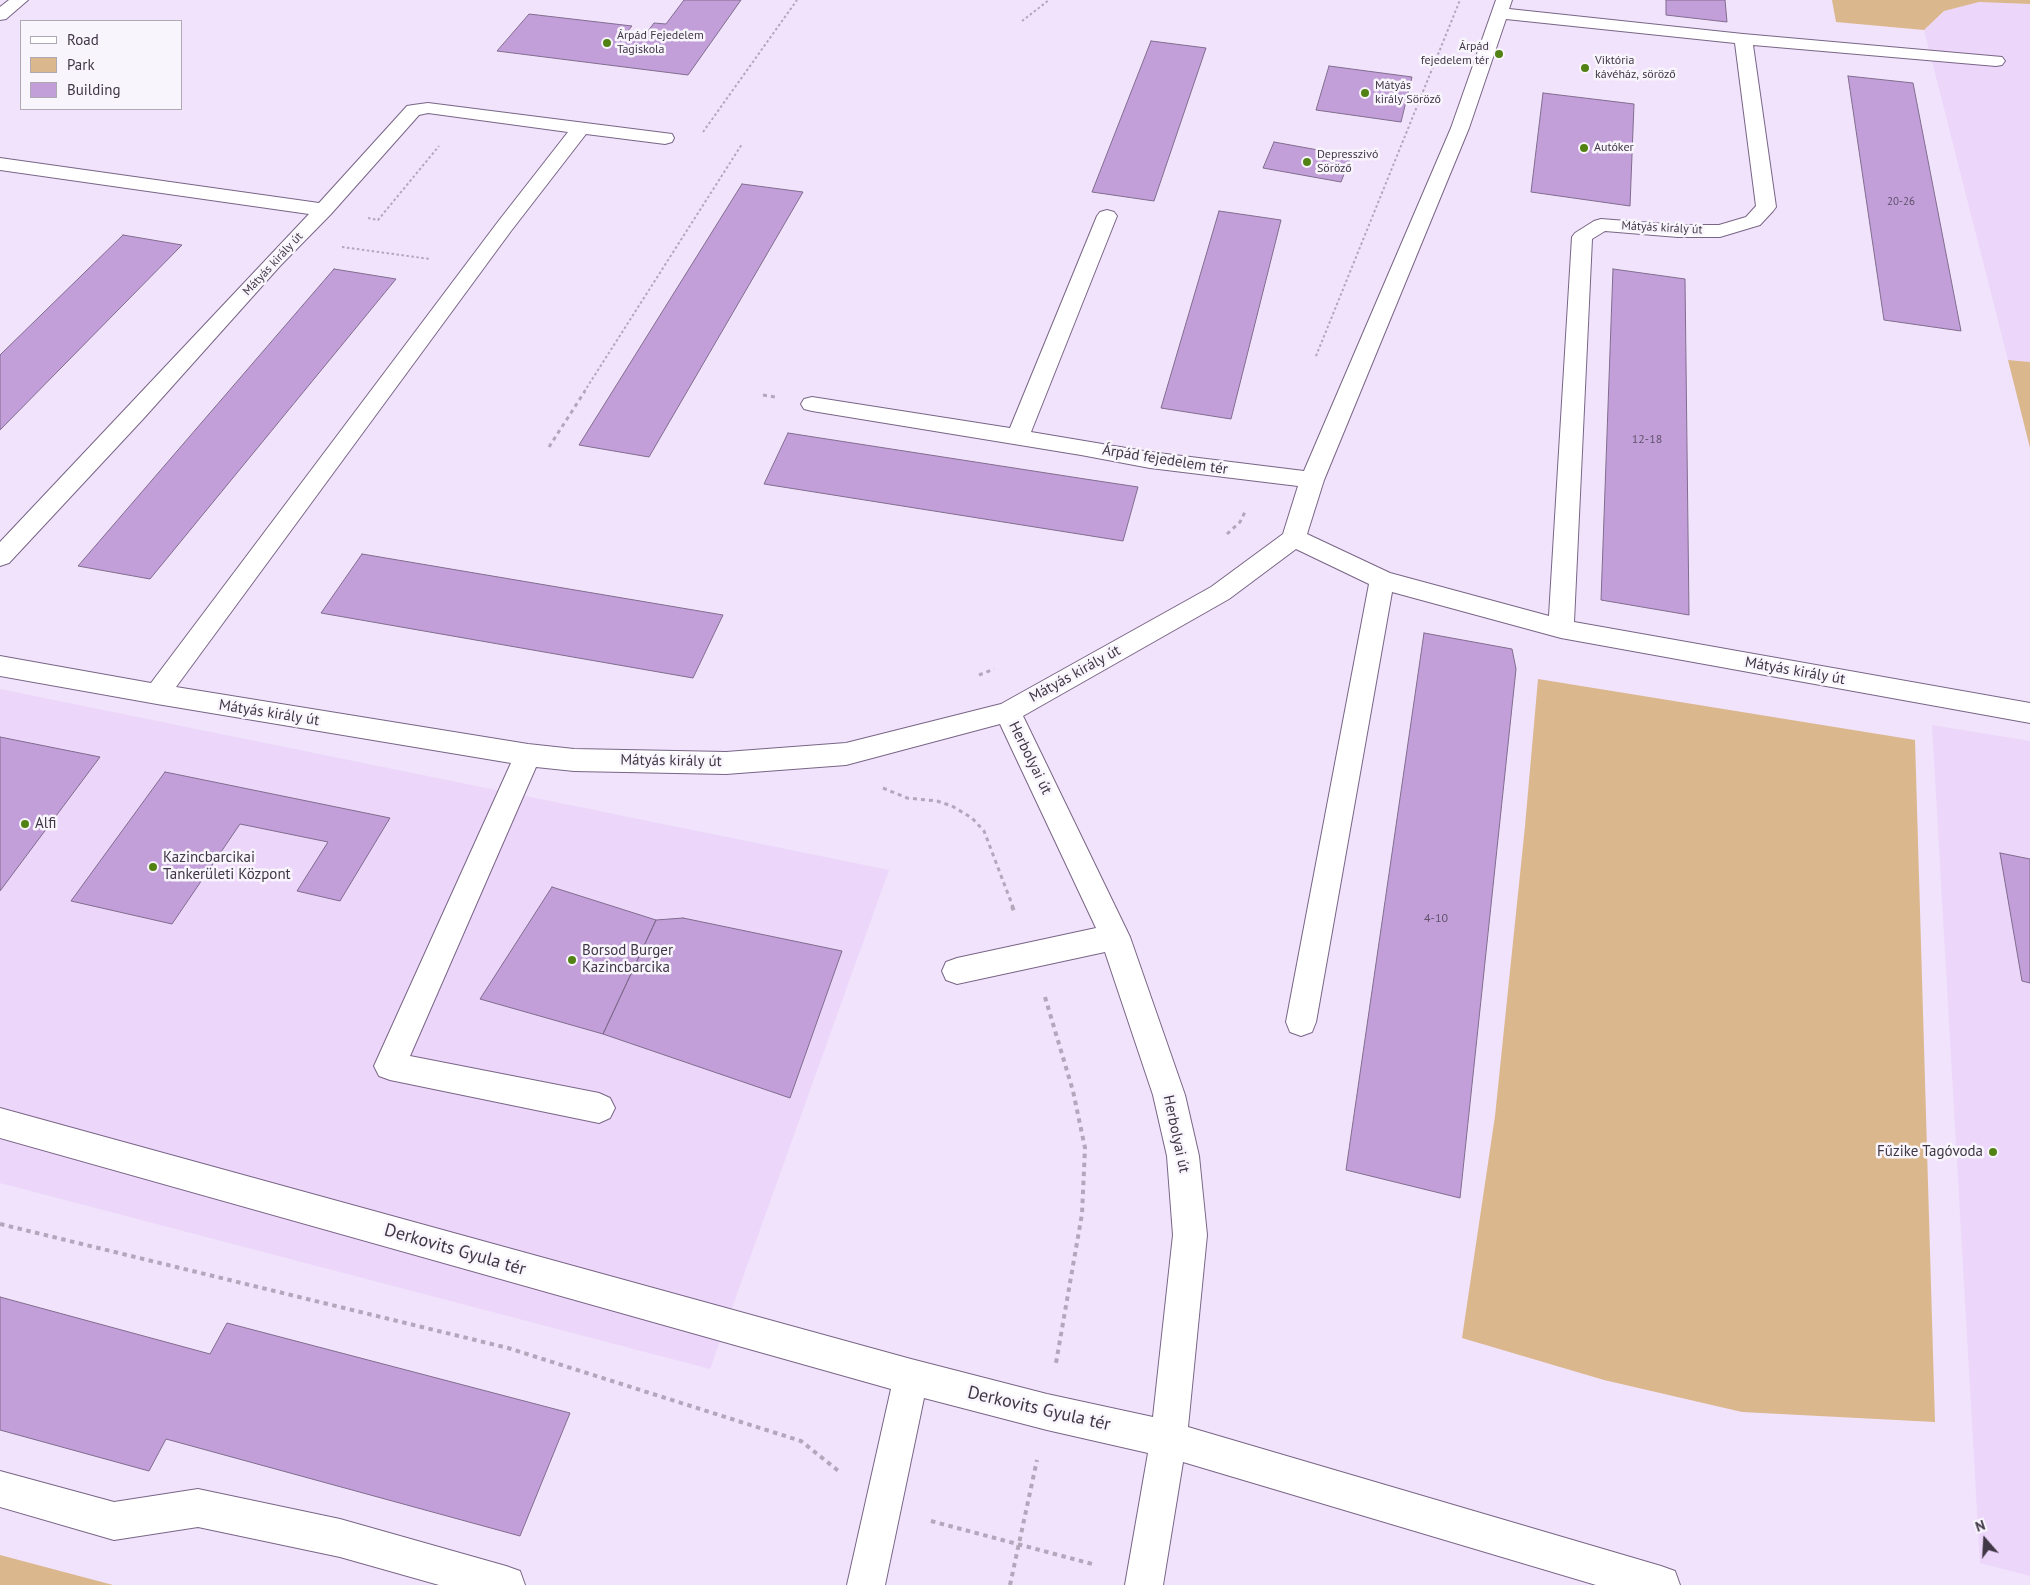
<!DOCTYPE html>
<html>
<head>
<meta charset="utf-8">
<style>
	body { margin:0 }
	#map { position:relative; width:2030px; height:1585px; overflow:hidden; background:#f1e3fb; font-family:"PT Sans",sans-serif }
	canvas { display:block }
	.legend { position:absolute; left:20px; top:20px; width:162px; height:90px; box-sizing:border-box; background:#f9f5fc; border:1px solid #afa9b3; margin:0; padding:6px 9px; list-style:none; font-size:15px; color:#403746 }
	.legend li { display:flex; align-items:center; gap:10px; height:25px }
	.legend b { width:25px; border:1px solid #afa9b3 }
	.north { position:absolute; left:1960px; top:1515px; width:50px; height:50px; -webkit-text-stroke:4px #f9f5fc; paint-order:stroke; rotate:341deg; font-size:14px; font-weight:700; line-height:20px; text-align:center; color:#403746 }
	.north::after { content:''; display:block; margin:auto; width:18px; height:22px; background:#403746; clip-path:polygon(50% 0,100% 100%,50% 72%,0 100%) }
</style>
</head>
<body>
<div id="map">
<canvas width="2030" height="1585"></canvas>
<ul class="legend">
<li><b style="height:6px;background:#fff"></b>Road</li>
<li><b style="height:14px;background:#dbb78d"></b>Park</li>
<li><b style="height:14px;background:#c29fd9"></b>Building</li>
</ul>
<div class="north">N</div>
</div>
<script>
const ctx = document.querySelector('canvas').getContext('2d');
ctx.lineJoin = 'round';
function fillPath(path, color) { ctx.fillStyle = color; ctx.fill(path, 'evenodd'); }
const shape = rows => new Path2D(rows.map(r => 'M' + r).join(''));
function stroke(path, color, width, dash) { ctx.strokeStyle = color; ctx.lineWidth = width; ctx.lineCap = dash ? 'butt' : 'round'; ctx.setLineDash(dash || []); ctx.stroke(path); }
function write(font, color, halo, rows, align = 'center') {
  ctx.font = font + ' "PT Sans",sans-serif'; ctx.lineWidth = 5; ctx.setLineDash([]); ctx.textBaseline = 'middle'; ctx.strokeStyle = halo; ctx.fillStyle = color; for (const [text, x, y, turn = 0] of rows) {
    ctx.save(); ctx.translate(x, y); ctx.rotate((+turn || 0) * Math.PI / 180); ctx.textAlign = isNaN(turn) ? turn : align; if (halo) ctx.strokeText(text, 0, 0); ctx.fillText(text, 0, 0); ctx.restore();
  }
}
fillPath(shape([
	[1979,2,2030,4,2030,362,2008,360,1924,30,1944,11],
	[0,689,889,870,710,1369,0,1183],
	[1932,725,2030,741,2030,1576,1980,1563]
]), '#ecd6fa');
fillPath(shape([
	[1832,0,2030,0,2030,4,1979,2,1944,11,1924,30,1836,22],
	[2008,360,2030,362,2030,448],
	[1538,679,1915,740,1935,1422,1742,1412,1604,1380,1462,1338,1495,1116,1525,826],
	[0,1555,113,1585,0,1585]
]), '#dbb78d');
const building = shape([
	[684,0,741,0,688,75,497,51,529,14,632,26,626,33,645,35,654,23,666,24,684,0],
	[1666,0,1725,0,1727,22,1666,15,1666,0],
	[1151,41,1206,48,1154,201,1092,192,1151,41],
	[1329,66,1412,77,1401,122,1316,110,1329,66],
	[1848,76,1913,83,1961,331,1884,320,1848,76],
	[1543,93,1634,104,1630,206,1531,192,1543,93],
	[1274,142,1351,156,1341,182,1263,168,1274,142],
	[742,184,803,192,649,457,579,445,742,184],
	[1219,211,1281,220,1231,419,1161,408,1219,211],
	[123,235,182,245,0,430,0,355,123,235],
	[334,269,396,279,150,579,78,566,334,269],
	[1613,269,1685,279,1689,615,1601,600,1613,269],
	[788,433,1085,479,1138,487,1123,541,764,484,788,433],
	[362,554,723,615,693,678,321,613,362,554],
	[1424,633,1512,649,1516,669,1460,1198,1346,1170,1424,633],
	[0,737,100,757,0,891,0,737],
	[165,772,390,818,340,901,297,891,328,842,240,824,172,924,71,901,165,772],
	[2000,853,2030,859,2030,983,2022,981,2000,853],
	[552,887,656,920,603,1034,480,999,552,887],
	[683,918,842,951,790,1098,603,1034,656,920,683,918],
	[0,1297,210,1354,227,1323,570,1413,520,1536,166,1439,149,1471,0,1430,0,1297]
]);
fillPath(building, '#c29fd9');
stroke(building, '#816c8f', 1);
const minor = shape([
	[9,0,28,0,6,19,0,20,0,7,9,0],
	[1496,0,1512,0,1509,9,1743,34,2002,57,2005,61,2002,65,1996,66,1753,45,1776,207,1773,211,1760,225,1720,237,1678,237,1605,231,1592,239,1574,622,2030,703,2030,723,1561,638,1392,592,1316,1022,1312,1032,1301,1036,1290,1032,1286,1022,1369,584,1296,549,1229,599,1023,716,1130,937,1185,1095,1199,1156,1207,1235,1188,1427,1661,1566,1675,1571,1680,1585,1596,1585,1183,1462,1163,1585,1125,1585,1148,1453,1047,1430,924,1398,885,1585,847,1585,891,1389,0,1138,0,1108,911,1359,1047,1394,1153,1417,1173,1235,1167,1156,1153,1095,1105,952,957,984,946,980,942,971,946,962,957,958,1096,928,1000,724,846,765,726,774,574,771,536,767,410,1056,599,1093,610,1098,615,1108,610,1118,599,1123,390,1080,379,1076,374,1066,511,763,157,704,0,676,0,656,151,683,497,223,568,132,428,113,419,115,331,214,280,266,144,418,9,563,0,566,0,542,309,214,0,170,0,158,319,203,407,106,413,105,428,103,672,134,674,138,672,142,665,144,586,134,511,231,176,687,528,744,574,749,726,752,846,743,1001,704,1211,587,1283,534,1298,486,1150,468,1081,455,812,411,804,409,801,404,804,399,812,397,1010,428,1097,216,1100,212,1107,210,1114,212,1117,216,1031,432,1150,452,1304,471,1451,128,1496,0],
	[1506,19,1735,43,1756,206,1746,217,1719,225,1678,225,1601,219,1594,221,1575,233,1572,237,1549,616,1390,573,1307,534,1324,480,1469,128,1506,19],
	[0,1471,114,1502,198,1489,340,1519,506,1566,520,1571,525,1585,439,1585,340,1557,198,1527,114,1540,0,1507,0,1471]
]);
stroke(minor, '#796586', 2);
stroke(shape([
	[1022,21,1049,0],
	[703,132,797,0],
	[368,218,378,220,439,146],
	[342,247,430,259],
	[1316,356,1460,0],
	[584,392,742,144]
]), '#b3a7bc', 2, [2.5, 2.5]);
stroke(shape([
	[763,395,775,397],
	[549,447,585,391],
	[1227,534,1240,522,1245,512],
	[979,675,994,669],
	[883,788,907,798,937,801,952,806,972,818,984,831,1013,907]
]), '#b3a7bc', 3, [4, 4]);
stroke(shape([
	[1012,906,1015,914],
	[1045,997,1073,1091,1085,1148,1082,1214,1056,1363],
	[0,1224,508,1348,801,1441,841,1473],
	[931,1521,1096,1565],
	[1010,1585,1037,1460]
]), '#b3a7bc', 4, [4.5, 4.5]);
fillPath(minor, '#fff');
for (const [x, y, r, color] of [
	[607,43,5,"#528214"],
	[1499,54,5,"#528214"],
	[1585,68,5,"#528214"],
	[1365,93,5,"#528214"],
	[1584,148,5,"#528214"],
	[1307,162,5,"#528214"],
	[25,824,5,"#528214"],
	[153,867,5,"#528214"],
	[572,960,5,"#528214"],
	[1993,1152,5,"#528214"]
]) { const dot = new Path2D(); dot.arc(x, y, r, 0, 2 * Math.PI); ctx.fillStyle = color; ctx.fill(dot); stroke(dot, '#f9f5fc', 2); }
write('11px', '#60516b', null, [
	["20-26",1901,202]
]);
write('12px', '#403746', '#f9f5fc', [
	["Árpád Fejedelem",617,36],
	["Tagiskola",617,50],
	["Árpád",1489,47,"right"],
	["fejedelem tér",1489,61,"right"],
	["Viktória",1595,61],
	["kávéház, söröző",1595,75],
	["Mátyás",1375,86],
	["király Söröző",1375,100],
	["Autóker",1594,148],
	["Depresszivó",1317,155],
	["Söröző",1317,169]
], 'left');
write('12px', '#403746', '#f9f5fc', [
	["Mátyás király út",1662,228,3],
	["Mátyás király út",273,264,-47]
]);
write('12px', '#60516b', null, [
	["12-18",1647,440],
	["4-10",1436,919]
]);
write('15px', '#403746', '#f9f5fc', [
	["Árpád fejedelem tér",1165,460,9],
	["Mátyás király út",1795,671,10],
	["Mátyás király út",1075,674,-29],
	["Mátyás király út",269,713,9],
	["Herbolyai út",1030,758,64],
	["Mátyás király út",671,761,1],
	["Herbolyai út",1176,1134,78]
]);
write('15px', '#403746', '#f9f5fc', [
	["Alfi",35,824],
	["Kazincbarcikai",163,858],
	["Tankerületi Központ",163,875],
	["Borsod Burger",582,951],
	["Kazincbarcika",582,968],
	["Fűzike Tagóvoda",1983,1152,"right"]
], 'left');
write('18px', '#403746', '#f9f5fc', [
	["Derkovits Gyula tér",455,1250,16],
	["Derkovits Gyula tér",1039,1409,13]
]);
</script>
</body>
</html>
